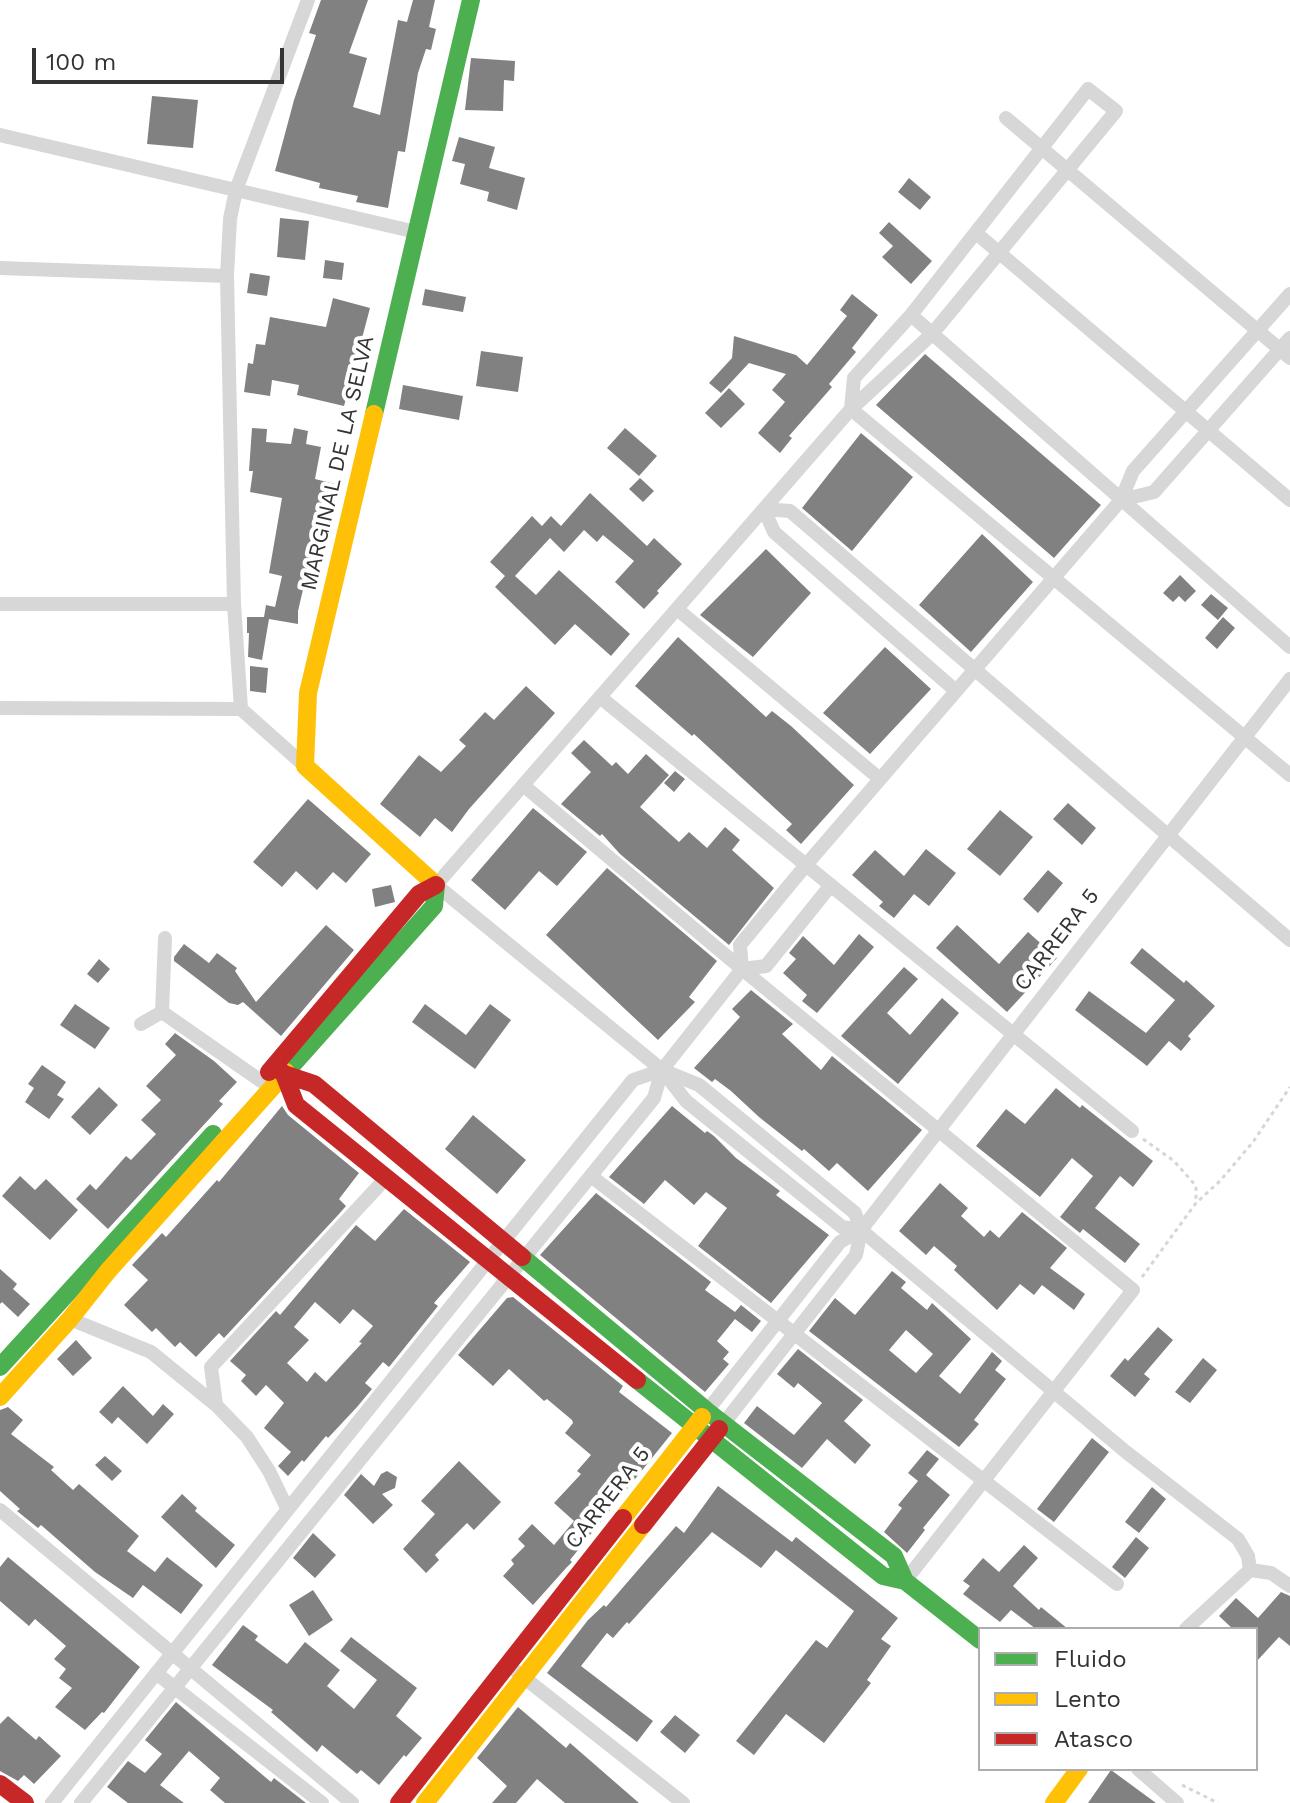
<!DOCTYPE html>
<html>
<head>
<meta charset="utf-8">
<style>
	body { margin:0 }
	#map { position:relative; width:1290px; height:1803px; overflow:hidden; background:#fff; font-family:"Work Sans",sans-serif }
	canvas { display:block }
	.legend { position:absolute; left:978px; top:1627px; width:280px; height:144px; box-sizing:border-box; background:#fff; border:2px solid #adadad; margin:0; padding:10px 14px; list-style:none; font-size:24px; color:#333 }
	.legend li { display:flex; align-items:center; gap:16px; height:40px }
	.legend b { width:40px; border:2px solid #adadad }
	.scale { position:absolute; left:32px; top:48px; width:252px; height:36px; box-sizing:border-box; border:4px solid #333; border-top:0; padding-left:10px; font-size:24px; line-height:28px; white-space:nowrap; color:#333; -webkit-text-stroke:6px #fff; paint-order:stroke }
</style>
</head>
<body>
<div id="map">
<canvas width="1290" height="1803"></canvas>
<ul class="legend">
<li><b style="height:10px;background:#4caf50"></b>Fluido</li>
<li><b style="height:10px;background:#ffc107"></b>Lento</li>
<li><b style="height:10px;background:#c62828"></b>Atasco</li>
</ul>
<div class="scale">100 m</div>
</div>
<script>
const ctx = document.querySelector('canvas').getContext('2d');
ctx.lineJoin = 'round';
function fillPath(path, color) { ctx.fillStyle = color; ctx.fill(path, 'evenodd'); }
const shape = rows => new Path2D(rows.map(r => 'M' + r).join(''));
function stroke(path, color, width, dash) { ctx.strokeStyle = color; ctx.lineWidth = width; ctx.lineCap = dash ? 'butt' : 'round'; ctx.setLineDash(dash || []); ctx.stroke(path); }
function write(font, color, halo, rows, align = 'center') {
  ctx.font = font + ' "Work Sans",sans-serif'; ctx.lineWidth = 8; ctx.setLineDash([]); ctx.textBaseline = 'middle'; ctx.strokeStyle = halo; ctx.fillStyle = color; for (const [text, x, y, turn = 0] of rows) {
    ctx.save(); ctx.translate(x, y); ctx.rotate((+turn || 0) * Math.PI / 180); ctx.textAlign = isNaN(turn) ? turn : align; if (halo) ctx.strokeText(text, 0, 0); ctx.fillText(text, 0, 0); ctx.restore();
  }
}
fillPath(shape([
	[321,0,368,0,349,53,367,58,353,107,380,115,398,20,407,22,413,0,435,0,429,27,436,29,431,50,426,49,418,73,405,152,398,151,388,208,356,202,358,196,319,188,320,183,275,171,294,100,316,35,309,33],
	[471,58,515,61,514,81,504,80,503,111,465,110],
	[152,96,198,100,193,148,147,144],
	[459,137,495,147,489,168,525,178,517,210,487,201,489,192,460,184,465,164,452,161],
	[909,178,931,197,920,210,898,192],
	[280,218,309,221,305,260,277,257],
	[889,222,932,261,911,284,882,257,893,246,879,233],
	[325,260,344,263,342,280,323,278],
	[250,273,270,276,267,296,247,293],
	[425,289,466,297,463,312,422,305],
	[852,294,878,315,852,348,856,352,829,384,832,387,789,436,792,438,780,453,758,433,785,402,772,390,786,374,749,363,721,393,709,383,732,358,734,336,796,355,807,365,847,316,840,310],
	[333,298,370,308,344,406,297,395,299,385,272,380,270,396,244,392,248,363,253,364,256,344,265,345,270,317,326,327],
	[481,351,523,357,518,392,476,386],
	[925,354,1101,505,1054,558,876,405],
	[403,385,463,396,459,420,399,409],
	[729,388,745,404,721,428,705,413],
	[252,428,267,429,266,442,291,444,294,428,308,431,306,444,321,447,315,479,335,484,317,536,310,582,305,581,298,611,298,624,269,619,262,660,248,657,249,633,247,633,247,617,264,617,266,605,275,607,282,576,269,573,282,498,250,492,253,471,249,471],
	[625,428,657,456,639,476,607,448],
	[861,433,913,477,852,551,802,508],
	[640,478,654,491,643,502,629,489],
	[590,493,647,546,654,538,682,564,657,591,659,593,644,609,615,582,634,561,603,535,597,542,584,530,564,552,550,538,515,576,536,595,559,570,630,634,611,656,575,624,555,645,495,587,505,576,490,562,532,516,542,526,551,516,561,526],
	[982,534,1033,582,971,652,919,605],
	[766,549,811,593,753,657,700,615],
	[1180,575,1196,591,1185,602,1179,596,1173,602,1163,593],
	[1211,594,1228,608,1218,620,1201,605],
	[1223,617,1235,628,1217,649,1205,638],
	[678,637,766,717,772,711,791,726,854,785,801,844,786,830,792,824,694,734,692,736,635,686],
	[885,647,931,689,870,754,823,713],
	[250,666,268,668,266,693,250,691],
	[526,686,555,713,469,809,452,832,435,818,420,837,380,804,419,755,441,772,466,746,459,740,485,712,494,720],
	[584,740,612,766,616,762,628,774,646,754,669,775,640,807,679,842,689,832,707,848,725,827,740,840,732,850,774,888,729,945,620,854,602,834,600,836,561,804,591,772,571,753],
	[675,771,685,779,674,792,664,783],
	[308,799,371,854,346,883,333,872,317,890,296,871,282,887,253,862],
	[1068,803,1096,828,1082,845,1053,819],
	[533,808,587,852,557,886,539,871,505,910,471,880],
	[1000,810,1033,837,1000,876,967,849],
	[926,849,956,873,929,906,914,894,894,918,879,906,883,902,852,875,875,850,904,876],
	[607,868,717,961,689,997,695,1002,658,1040,546,935],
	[1048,870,1063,883,1038,913,1023,899],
	[391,885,395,902,375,907,372,889],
	[326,925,354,950,281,1036,243,1002,238,1005,229,1003,174,961,174,957,184,944,209,963,217,953,237,968,235,971,256,1002],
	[957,925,999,964,1028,932,1057,958,1007,1012,936,948],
	[859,934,874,947,817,1013,802,1001,807,995,783,973,796,959,789,953,803,936,834,965],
	[1142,948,1184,983,1186,980,1215,1006,1188,1036,1191,1039,1181,1051,1169,1041,1147,1066,1075,1010,1089,991,1146,1033,1175,1000,1130,963],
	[99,959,110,969,98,983,87,974],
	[904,967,918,979,887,1013,910,1035,942,998,959,1013,898,1084,841,1036],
	[751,990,793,1024,782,1034,821,1070,832,1056,922,1130,868,1191,837,1163,829,1171,804,1149,802,1151,759,1117,731,1091,715,1079,712,1082,694,1068,740,1017,732,1009],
	[75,1004,110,1028,95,1049,60,1025],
	[425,1004,466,1035,490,1004,511,1020,475,1069,412,1022],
	[175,1033,214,1061,237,1082,219,1101,223,1104,108,1229,76,1199,90,1184,96,1190,126,1156,131,1160,156,1134,141,1120,161,1100,146,1086,176,1055,165,1044],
	[42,1065,66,1082,57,1095,64,1099,49,1119,25,1102,34,1088,28,1084],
	[99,1087,118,1105,90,1135,71,1117],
	[1056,1088,1080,1108,1082,1105,1153,1161,1133,1187,1120,1176,1095,1208,1140,1244,1125,1263,1083,1229,1080,1233,1060,1217,1093,1176,1072,1158,1040,1197,976,1146,1006,1109,1025,1124],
	[282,1106,288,1115,359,1173,339,1199,346,1206,339,1214,224,1338,219,1333,196,1357,180,1342,175,1347,156,1328,152,1332,124,1305,148,1280,132,1265,162,1233,166,1237,217,1180,219,1182],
	[672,1106,705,1133,707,1131,714,1136,736,1158,780,1191,776,1195,829,1235,771,1303,698,1246,727,1208,706,1192,694,1205,665,1180,644,1204,609,1177],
	[473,1115,526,1160,497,1194,445,1149],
	[20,1176,35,1190,46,1179,78,1210,50,1240,2,1196],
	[940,1183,968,1208,961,1216,984,1237,990,1230,999,1238,1022,1212,1067,1248,1050,1268,1085,1294,1074,1310,1042,1285,1034,1295,1020,1284,997,1310,954,1270,957,1266,934,1246,926,1255,899,1231],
	[596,1193,711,1282,705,1290,735,1312,741,1305,761,1321,752,1332,735,1319,717,1341,729,1352,723,1359,729,1364,705,1392,540,1255],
	[404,1209,470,1262,434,1303,438,1306,389,1367,383,1362,365,1383,372,1389,357,1407,328,1438,326,1436,304,1462,302,1460,288,1476,278,1466,291,1452,264,1428,284,1403,266,1385,256,1396,241,1381,246,1375,230,1361,276,1311,280,1315,356,1225,375,1241],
	[315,1302,340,1324,353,1309,373,1326,359,1342,362,1343,326,1382,315,1372,307,1382,287,1363,309,1340,294,1327],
	[0,1269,17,1284,13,1289,30,1304,18,1317,2,1302,0,1304],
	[892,1271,906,1282,901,1288,927,1310,932,1303,971,1339,939,1376,960,1394,992,1352,1002,1361,995,1370,1006,1379,974,1420,979,1424,959,1447,809,1331,835,1298,855,1315],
	[906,1330,933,1354,916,1373,889,1350],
	[513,1297,623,1386,619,1392,672,1433,570,1560,572,1562,567,1567,533,1605,503,1576,514,1564,511,1560,525,1546,518,1539,532,1524,554,1545,574,1521,554,1503,581,1474,577,1471,591,1455,565,1433,573,1423,572,1420,547,1399,544,1401,509,1369,493,1386,458,1355,507,1298],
	[1158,1327,1173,1340,1144,1374,1150,1379,1135,1397,1110,1376,1125,1358,1128,1361],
	[76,1340,92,1358,73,1376,57,1359],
	[798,1349,863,1400,844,1421,871,1445,855,1464,827,1439,802,1468,744,1423,757,1406,794,1435,822,1403,798,1383,794,1388,777,1374],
	[1203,1358,1217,1370,1190,1403,1175,1392],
	[123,1386,153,1416,163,1404,174,1414,147,1444,118,1417,112,1424,99,1412],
	[8,1407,23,1420,11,1434,54,1467,51,1470,73,1490,79,1484,139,1536,127,1551,155,1572,167,1557,203,1585,181,1614,143,1585,133,1598,95,1572,41,1525,38,1528,17,1511,20,1509,0,1491,0,1410],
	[1092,1438,1109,1452,1054,1522,1037,1509],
	[927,1450,939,1459,926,1475,950,1495,923,1528,925,1530,907,1553,884,1532,902,1508,898,1505,918,1481,908,1473],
	[105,1456,122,1471,112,1481,95,1465],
	[459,1461,501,1502,474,1530,467,1523,435,1555,439,1560,426,1573,403,1549,435,1514,421,1501],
	[387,1471,397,1477,395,1488,382,1494,393,1505,373,1524,344,1495,361,1474,374,1486,381,1474],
	[718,1486,792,1542,796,1537,898,1618,881,1639,891,1646,867,1680,871,1683,824,1743,786,1714,754,1755,736,1741,816,1640,827,1648,854,1611,776,1550,761,1568,712,1532,629,1624,627,1622,613,1638,607,1633,581,1666,653,1721,637,1742,547,1673,588,1620,604,1605,606,1607,676,1526,684,1533],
	[1152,1487,1166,1499,1139,1533,1125,1522],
	[182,1494,197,1508,195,1511,235,1545,216,1568,161,1517],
	[313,1533,336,1555,315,1578,293,1558],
	[1136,1537,1149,1548,1125,1578,1112,1567],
	[1024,1545,1038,1558,1013,1586,1039,1610,1041,1607,1068,1629,1036,1629,1011,1610,1000,1622,963,1594,970,1586,963,1581,983,1558,999,1572],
	[8,1557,140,1667,104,1713,102,1712,85,1730,55,1707,72,1688,59,1678,66,1669,54,1659,66,1646,35,1619,29,1626,0,1601,0,1567],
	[313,1590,333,1620,309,1636,289,1605],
	[1281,1592,1290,1596,1290,1646,1279,1637,1256,1662,1256,1629,1233,1629,1219,1616,1236,1598,1258,1618],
	[243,1625,258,1636,255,1640,287,1664,305,1642,340,1670,327,1686,354,1709,377,1680,340,1651,351,1637,417,1688,396,1716,422,1738,406,1757,404,1755,379,1785,361,1770,357,1774,322,1745,317,1752,271,1712,273,1710,212,1665],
	[176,1702,271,1782,274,1778,306,1803,225,1803,210,1790,220,1778,189,1751,160,1785,184,1803,128,1803,107,1787,128,1761,145,1773,162,1754,145,1740],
	[518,1707,566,1748,570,1743,639,1803,565,1803,537,1779,516,1803,492,1803,507,1786,477,1758],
	[675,1715,700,1735,685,1753,660,1732],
	[8,1716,36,1740,39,1736,61,1756,34,1784,24,1775,18,1781,0,1771,0,1724],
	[1111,1770,1156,1803,1088,1803]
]), '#818181');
stroke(shape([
	[1143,1139,1174,1161,1196,1186,1196,1203],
	[1142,1277,1196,1203,1220,1181,1253,1142,1290,1087],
	[1182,1785,1218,1803]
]), '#d6d6d6', 3, [4, 4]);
stroke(shape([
	[1088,89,1116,111,932,334,851,409,854,378,911,315,1088,89],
	[1006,118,1290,358],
	[0,135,416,232],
	[976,233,1290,500],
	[0,268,227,276],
	[1290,294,1133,471,1121,500,1154,492,1290,338],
	[911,315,1290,647],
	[0,604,234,604],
	[677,609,880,779],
	[956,691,774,532,764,509,790,511,1290,940],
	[600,697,1132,1131],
	[0,708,241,709],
	[305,766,241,709,234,604,227,276,230,219,236,190,308,0],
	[523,785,742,969,1133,1290,905,1581],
	[831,885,766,966,742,969,740,945,806,865,1121,500],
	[162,1012,165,938],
	[141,1024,162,1012,261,1081],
	[591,1176,1117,1584],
	[861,1230,842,1227,686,1101,662,1070,436,885,851,409,1290,775],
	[70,1319,151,1352,216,1405,247,1437,269,1471,287,1508],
	[216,1405,211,1367,386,1178],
	[707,1411,840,1242,861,1230,1290,679],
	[724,1423,856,1255,861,1230],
	[0,1510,352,1803],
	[1186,1629,1250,1570,1271,1573,1290,1586],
	[517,1672,683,1803],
	[156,1673,322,1803],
	[1138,1769,1177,1803],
	[52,1803,633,1080,662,1070,699,1085,855,1213,861,1230,1126,1452,1238,1539,1248,1556,1250,1570],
	[81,1803,654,1098,662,1070,742,969]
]), '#d7d7d7', 14);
stroke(shape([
	[374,414,471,0],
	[286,1072,434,906,436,885],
	[522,1257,707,1411,894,1556,905,1581],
	[0,1367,213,1134],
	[637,1380,883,1576,905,1581,980,1640]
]), '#4caf50', 18);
stroke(shape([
	[374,414,308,693,305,766,436,885],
	[0,1397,70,1319,108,1271,286,1072],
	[623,1518,702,1417],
	[425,1803,643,1525],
	[1054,1803,1079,1769]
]), '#ffc107', 18);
stroke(shape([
	[277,1068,284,1074,314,1084,522,1257],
	[269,1072,419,894,436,885],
	[284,1074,296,1105,637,1380],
	[643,1525,719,1429],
	[0,1784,25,1803],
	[399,1803,623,1518]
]), '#c62828', 18);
write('22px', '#333', '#fff', [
	["MARGINAL DE LA SELVA",338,463,-77],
	["CARRERA 5",1057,940,-52],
	["CARRERA 5",608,1498,-52]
]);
</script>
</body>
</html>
